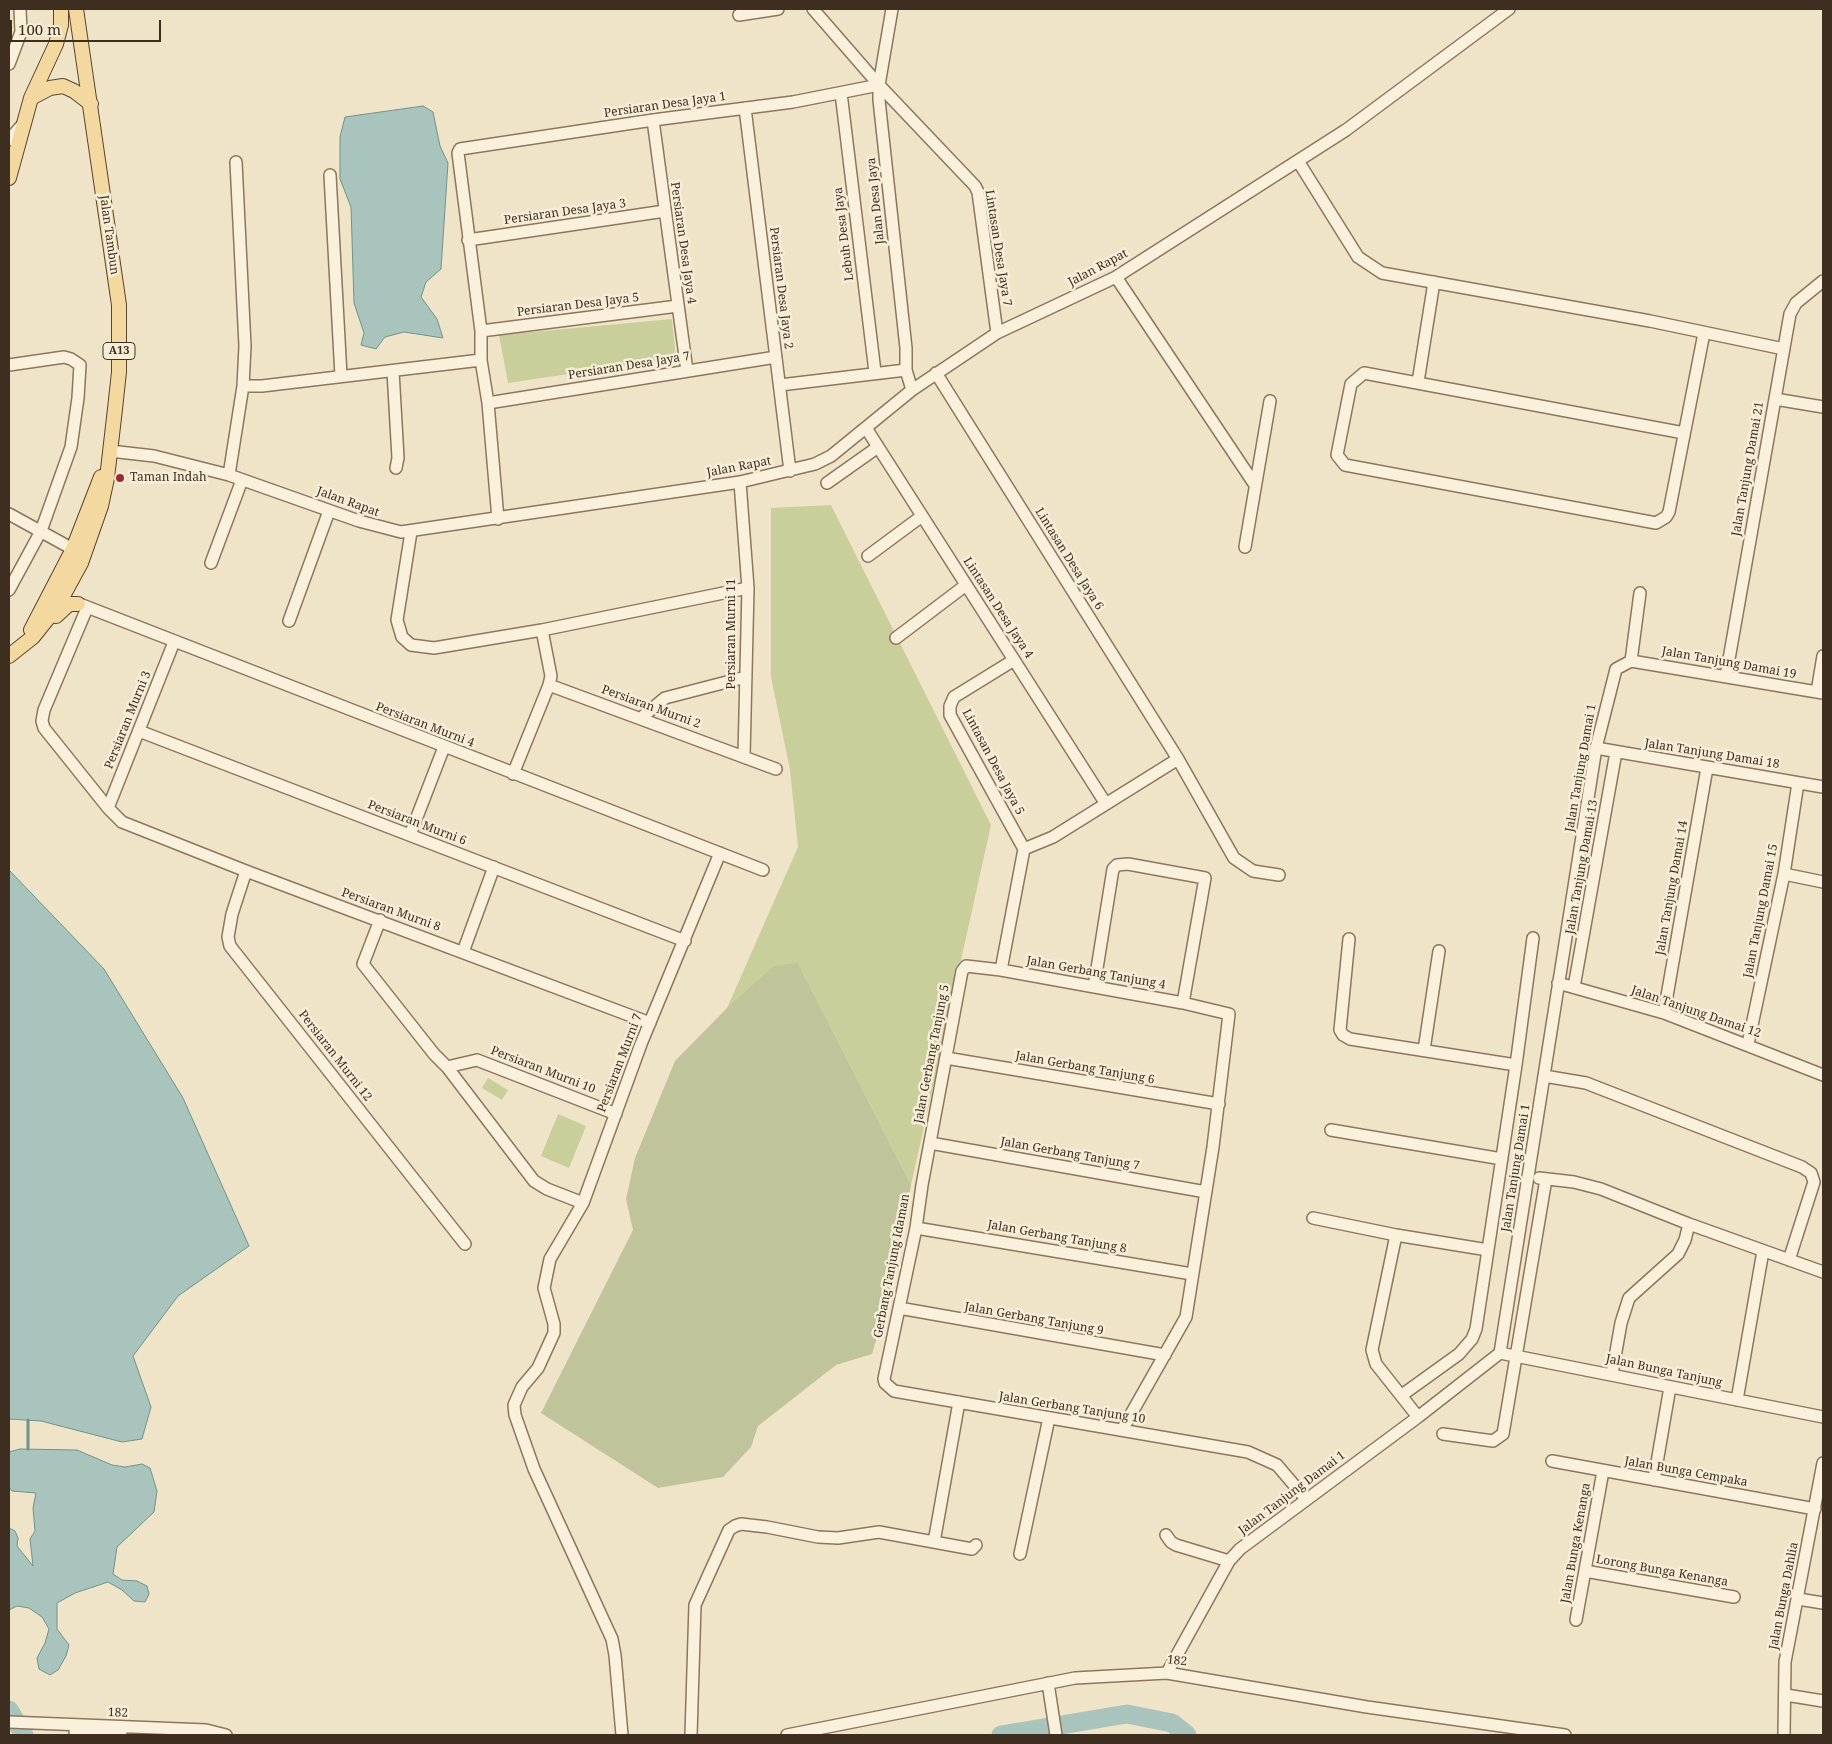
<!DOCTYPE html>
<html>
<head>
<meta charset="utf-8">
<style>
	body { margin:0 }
	#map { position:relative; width:1832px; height:1744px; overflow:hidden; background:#f0e4c8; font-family:"Noto Serif",serif }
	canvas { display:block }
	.frame { position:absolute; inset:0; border:10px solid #3d2e20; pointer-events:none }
	.scale { position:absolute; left:10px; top:20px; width:151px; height:22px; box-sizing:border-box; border:2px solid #3d2e20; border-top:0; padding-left:6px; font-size:15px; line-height:18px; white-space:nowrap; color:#3d2e20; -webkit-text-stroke:4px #f7eed8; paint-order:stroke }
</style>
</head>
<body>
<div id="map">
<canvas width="1832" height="1744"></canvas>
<div class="frame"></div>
<div class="scale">100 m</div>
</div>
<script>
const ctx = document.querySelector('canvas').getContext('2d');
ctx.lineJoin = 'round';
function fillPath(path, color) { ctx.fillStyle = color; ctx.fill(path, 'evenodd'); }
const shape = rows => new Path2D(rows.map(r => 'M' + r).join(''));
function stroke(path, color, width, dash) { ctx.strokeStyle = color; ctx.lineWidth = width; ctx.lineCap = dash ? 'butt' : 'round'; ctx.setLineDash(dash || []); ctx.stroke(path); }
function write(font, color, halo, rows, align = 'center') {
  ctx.font = font + ' "Noto Serif",serif'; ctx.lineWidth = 5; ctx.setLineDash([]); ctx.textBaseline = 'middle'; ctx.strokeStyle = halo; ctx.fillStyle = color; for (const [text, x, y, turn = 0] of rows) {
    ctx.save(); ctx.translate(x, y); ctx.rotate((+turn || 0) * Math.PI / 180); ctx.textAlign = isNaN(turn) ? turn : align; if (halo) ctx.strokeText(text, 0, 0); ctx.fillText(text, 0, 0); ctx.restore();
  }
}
fillPath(shape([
	[672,319,676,358,508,383,499,335],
	[831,505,991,825,911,1185,798,963,727,1008,798,847,790,770,771,677,771,508],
	[488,1078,508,1090,502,1100,482,1088],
	[558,1114,586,1126,569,1168,541,1156]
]), '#c9cf9b');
fillPath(shape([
	[798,963,911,1185,898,1264,872,1354,836,1365,758,1426,751,1447,723,1477,658,1488,541,1413,633,1230,626,1199,635,1158,675,1061,727,1008,774,966]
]), '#bfc49a');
const water = shape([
	[423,106,433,112,440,146,448,163,441,269,426,282,421,297,437,319,443,338,404,332,385,337,376,349,361,345,364,333,354,303,351,207,340,179,340,137,345,117,423,106],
	[9,870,104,969,183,1098,249,1246,178,1296,133,1356,151,1407,142,1439,122,1442,41,1421,9,1419,9,870],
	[20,1449,77,1450,112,1465,125,1467,142,1464,150,1468,157,1491,154,1512,117,1547,113,1574,122,1580,137,1581,147,1586,149,1594,145,1602,134,1601,122,1590,108,1582,75,1593,57,1603,57,1629,69,1645,66,1656,58,1670,50,1675,39,1669,37,1658,45,1643,49,1629,42,1617,29,1608,17,1606,9,1610,9,1528,15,1531,18,1538,17,1546,33,1566,30,1539,35,1531,33,1508,36,1493,12,1491,9,1487,9,1452,20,1449]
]);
fillPath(water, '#a9c4bc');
stroke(water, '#6f938a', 1);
stroke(shape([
	[28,1420,28,1449]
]), '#6f938a', 3);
stroke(shape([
	[9,1710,24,1735],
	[1001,1735,1127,1714,1172,1723,1187,1735]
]), '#a9c4bc', 19);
const minor = shape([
	[813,9,879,85,975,186,978,192,997,333],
	[892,9,879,85,879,100,906,348,906,370,912,390],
	[739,15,778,9],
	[9,64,21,32,20,9],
	[841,93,875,372],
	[745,108,790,471],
	[653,120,687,371],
	[9,140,24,123],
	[1298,161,1358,257,1382,273,1650,321,1784,349],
	[330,175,341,376],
	[468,240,665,211],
	[1116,277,1255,485],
	[481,331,678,306],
	[9,365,64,357,71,359,80,365,78,398,71,447,41,531,9,590],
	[393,371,398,458,396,468],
	[936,373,1178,759,1234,858,1253,871,1279,875],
	[1418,382,1434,282],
	[780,385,906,370],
	[243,386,262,386,481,360],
	[1775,399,1823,407],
	[488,403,776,357],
	[866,428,1106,804],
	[1684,433,1364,373,1351,384,1337,455,1345,465,1656,523,1666,517,1669,512,1704,333],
	[110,451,154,456,229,475,359,521,401,532,740,482,815,464,831,456,912,390,997,333,1116,277,1346,130,1509,9],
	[229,475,243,386,245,346,236,162],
	[740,482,748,588,744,756],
	[827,483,878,447],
	[9,514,80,553],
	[498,519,488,403,481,360,481,331,458,153,460,149,653,120,793,102,879,85],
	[411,532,397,620,402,637,411,645,434,648,542,630,748,588],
	[1245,547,1270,401],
	[868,556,922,516],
	[211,563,242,480],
	[82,605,763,870],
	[87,608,44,710,42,721,44,728,108,808,122,822,246,871,650,1023],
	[289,621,329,511],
	[896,638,966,585],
	[1014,660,954,697,950,706,950,715,1024,849],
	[1631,661,1640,593],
	[1726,676,1790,314,1796,303,1823,281],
	[549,685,776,769],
	[1817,692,1823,656],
	[641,718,665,698,746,677],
	[139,731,685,941],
	[1596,748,1823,787],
	[513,774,549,685,551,676,542,630],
	[108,808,174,642],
	[410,835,444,747],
	[1024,849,1053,837,1178,759],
	[246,871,232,914,228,937,230,946,465,1244],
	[1784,874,1823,882],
	[380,920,363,964,434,1054,447,1067,477,1060,616,1114],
	[1349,939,1340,1030,1343,1035,1350,1039,1516,1065,1476,1329,1472,1339,1459,1354,1402,1395],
	[463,952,494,867],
	[1001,970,1024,849],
	[1558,983,1664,1013,1823,1075],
	[1094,987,1113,869,1117,865,1128,864,1205,878,1183,1003],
	[1574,987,1616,752],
	[1664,1013,1707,768],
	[1748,1044,1784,874,1798,783],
	[1424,1050,1439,951],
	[946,1058,1219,1104],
	[1516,1065,1533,938],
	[447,1067,534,1181,547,1189,583,1203],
	[1544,1076,1586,1083,1802,1167,1811,1173,1814,1182,1789,1260],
	[1331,1130,1502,1159],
	[930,1143,1206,1192],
	[1539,1178,1574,1182,1601,1189,1689,1224,1823,1272],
	[1313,1218,1396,1235,1488,1250],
	[916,1228,1192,1274],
	[1396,1235,1372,1350,1376,1364,1418,1417],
	[899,1308,1165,1355],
	[1500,1353,1823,1417],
	[1612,1374,1621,1323,1629,1298,1678,1254,1685,1240,1689,1224],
	[1737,1400,1763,1251],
	[1122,1430,1186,1317,1213,1147,1229,1014,1183,1003,1001,970,966,966,962,971,922,1185,916,1228,884,1379,885,1383,894,1391,1248,1452,1277,1465,1306,1499],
	[1443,1434,1493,1441,1503,1434,1546,1179],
	[1552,1461,1815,1509],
	[1654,1480,1670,1387],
	[1166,1535,1171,1542,1176,1545,1229,1561],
	[934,1542,959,1402],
	[1020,1554,1049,1418],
	[1585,1571,1734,1597],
	[1798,1599,1823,1603],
	[1576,1620,1603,1471],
	[1167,1673,1229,1561,1240,1549,1418,1417,1500,1353,1596,748,1616,669,1631,661,1823,693],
	[1048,1683,1056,1735],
	[1786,1695,1823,1701],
	[9,1722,206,1730,226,1735],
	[75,1732,121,1735],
	[622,1735,615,1655,612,1639,534,1469,515,1415,514,1405,522,1387,538,1368,554,1333,554,1324,544,1288,550,1259,583,1203,641,1044,720,853],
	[691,1735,695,1605,729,1530,735,1526,741,1524,767,1527,818,1537,838,1538,879,1532,972,1549,976,1545],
	[787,1735,1075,1678,1167,1673,1367,1707,1565,1735],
	[1784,1735,1785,1662,1823,1463]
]);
const major = shape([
	[31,98,50,88,63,86,74,91,91,104],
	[9,178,31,98,56,44,61,25,61,9],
	[56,616,69,604,78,604],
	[31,630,73,549,101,477],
	[9,656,33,637,57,607,81,563,101,506,107,478,115,409,119,372,119,305,76,9]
]);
stroke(minor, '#8d765c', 14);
stroke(major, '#5b4430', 16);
stroke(minor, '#faf1dc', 11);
stroke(major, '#f3d9a0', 14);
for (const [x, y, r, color] of [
	[120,478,5,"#9e2a2b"]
]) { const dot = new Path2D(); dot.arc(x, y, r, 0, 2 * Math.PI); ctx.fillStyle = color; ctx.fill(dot); stroke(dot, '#f7eed8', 2); }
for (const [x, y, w] of [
	[119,351,32]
]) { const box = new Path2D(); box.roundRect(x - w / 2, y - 8.5, w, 17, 4); ctx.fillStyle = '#f7eed8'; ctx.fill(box); stroke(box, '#3d2e20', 1); }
write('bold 11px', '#3d2e20', null, [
	["A13",119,351]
]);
write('12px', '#3d2e20', '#f7eed8', [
	["Persiaran Desa Jaya 1",665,105,-8],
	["Jalan Desa Jaya",876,201,-96],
	["Persiaran Desa Jaya 3",565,212,-8],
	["Lebuh Desa Jaya",844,234,-97],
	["Jalan Tambun",109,235,82],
	["Persiaran Desa Jaya 4",683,243,82],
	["Lintasan Desa Jaya 7",998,248,81],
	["Jalan Rapat",1098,268,-28],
	["Persiaran Desa Jaya 2",781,288,83],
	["Persiaran Desa Jaya 5",578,305,-7],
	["Persiaran Desa Jaya 7",629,366,-9],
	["Jalan Rapat",739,467,-11],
	["Jalan Tanjung Damai 21",1748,469,-80],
	["Jalan Rapat",348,502,20],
	["Lintasan Desa Jaya 6",1069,559,58],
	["Lintasan Desa Jaya 4",998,608,57],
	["Persiaran Murni 11",732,634,-90],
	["Jalan Tanjung Damai 19",1729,663,10],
	["Persiaran Murni 2",651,707,20],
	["Persiaran Murni 3",128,720,-68],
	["Persiaran Murni 4",425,725,21],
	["Jalan Tanjung Damai 18",1712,754,9],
	["Lintasan Desa Jaya 5",993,762,62],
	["Jalan Tanjung Damai 1",1581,768,-80],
	["Persiaran Murni 6",417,823,21],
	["Jalan Tanjung Damai 13",1582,867,-80],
	["Jalan Tanjung Damai 14",1672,888,-80],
	["Persiaran Murni 8",391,910,20],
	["Jalan Tanjung Damai 15",1761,911,-79],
	["Jalan Gerbang Tanjung 4",1096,973,10],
	["Jalan Tanjung Damai 12",1696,1012,19],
	["Jalan Gerbang Tanjung 5",932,1054,-79],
	["Persiaran Murni 12",335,1056,52],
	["Persiaran Murni 7",620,1063,-69],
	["Jalan Gerbang Tanjung 6",1085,1068,10],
	["Persiaran Murni 10",543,1070,21],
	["Jalan Gerbang Tanjung 7",1070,1154,10],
	["Jalan Tanjung Damai 1",1516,1168,-81],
	["Jalan Gerbang Tanjung 8",1057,1237,10],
	["Gerbang Tanjung Idaman",892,1266,-79],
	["Jalan Gerbang Tanjung 9",1034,1319,10],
	["Jalan Bunga Tanjung",1664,1371,12],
	["Jalan Gerbang Tanjung 10",1072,1408,9],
	["Jalan Bunga Cempaka",1686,1472,10],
	["Jalan Tanjung Damai 1",1292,1493,-37],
	["Jalan Bunga Kenanga",1576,1543,-80],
	["Lorong Bunga Kenanga",1662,1571,10],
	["Jalan Bunga Dahlia",1784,1596,-79],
	["182",1177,1661,6],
	["182",118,1713,2]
]);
write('12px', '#3d2e20', '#f7eed8', [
	["Taman Indah",130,478]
], 'left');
</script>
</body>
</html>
